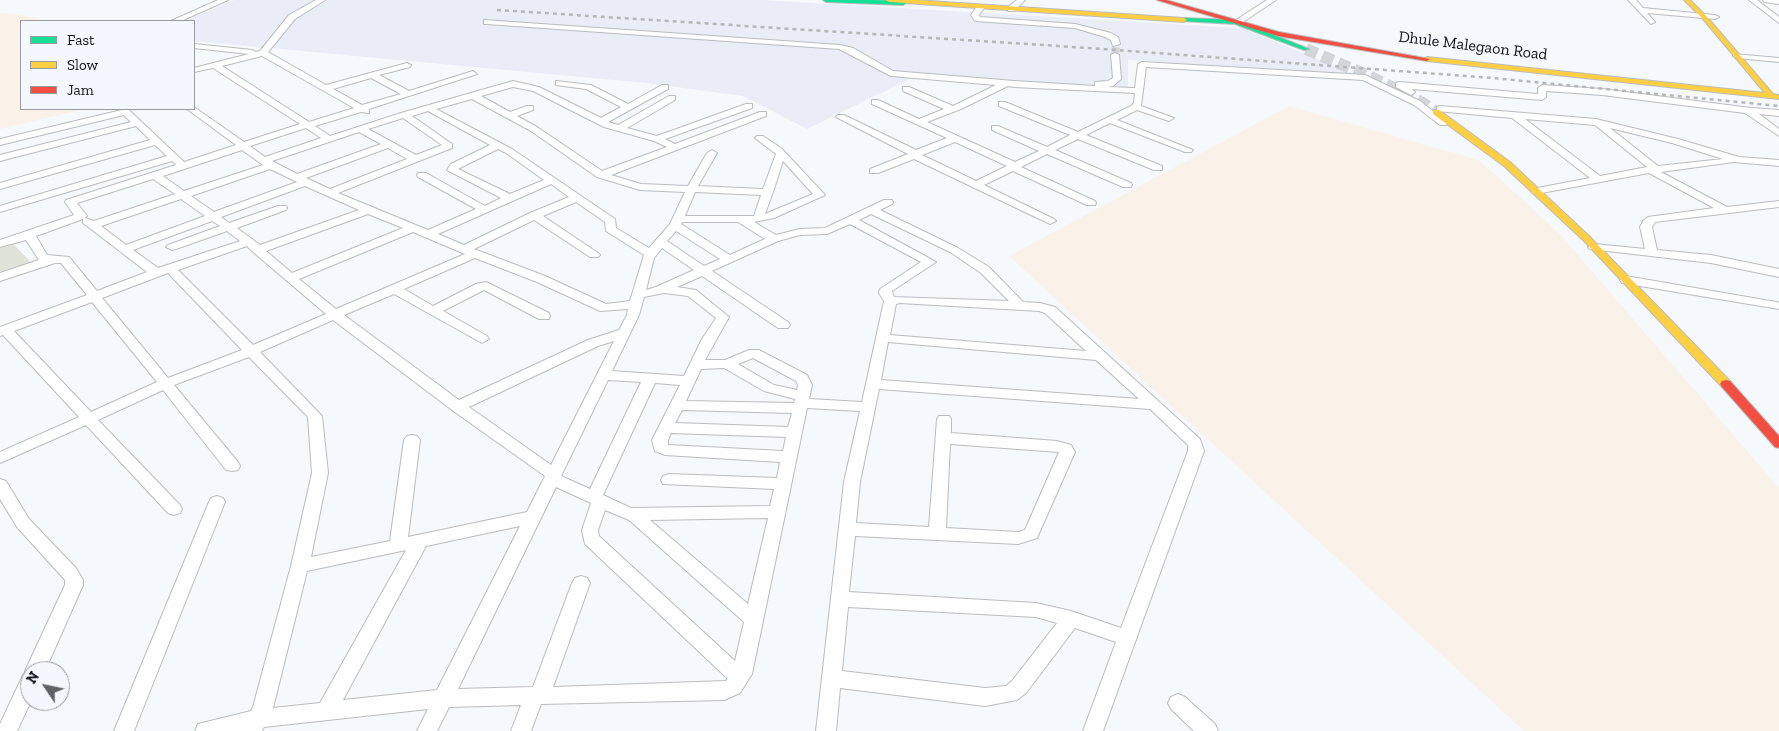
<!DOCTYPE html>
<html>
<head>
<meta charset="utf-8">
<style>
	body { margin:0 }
	#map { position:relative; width:1779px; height:731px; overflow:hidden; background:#f6f9fc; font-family:"Zilla Slab",serif }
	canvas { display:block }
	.legend { position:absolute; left:20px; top:20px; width:175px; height:90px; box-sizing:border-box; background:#f4f8fe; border:1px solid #989ba0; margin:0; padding:6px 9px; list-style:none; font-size:15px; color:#0e1012 }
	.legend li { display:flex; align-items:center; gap:10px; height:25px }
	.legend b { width:25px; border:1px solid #989ba0 }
	.north { position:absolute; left:20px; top:661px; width:50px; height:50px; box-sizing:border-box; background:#f4f8fe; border:1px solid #989ba0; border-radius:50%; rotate:304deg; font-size:14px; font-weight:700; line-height:20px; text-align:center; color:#0e1012 }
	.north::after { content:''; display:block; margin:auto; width:18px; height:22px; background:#5f6264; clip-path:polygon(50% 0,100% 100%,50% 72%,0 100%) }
</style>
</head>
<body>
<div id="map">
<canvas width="1779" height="731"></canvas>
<ul class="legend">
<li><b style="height:6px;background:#16e098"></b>Fast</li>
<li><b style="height:6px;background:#ffcf43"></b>Slow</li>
<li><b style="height:6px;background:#f24e42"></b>Jam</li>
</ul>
<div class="north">N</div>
</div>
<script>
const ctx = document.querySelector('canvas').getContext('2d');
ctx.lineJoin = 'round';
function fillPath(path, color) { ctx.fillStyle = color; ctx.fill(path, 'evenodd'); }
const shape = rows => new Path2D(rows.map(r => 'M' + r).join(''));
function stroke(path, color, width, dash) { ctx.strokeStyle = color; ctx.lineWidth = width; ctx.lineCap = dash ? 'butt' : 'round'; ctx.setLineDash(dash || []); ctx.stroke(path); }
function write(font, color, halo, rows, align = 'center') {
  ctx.font = font + ' "Zilla Slab",serif'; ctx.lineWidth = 4.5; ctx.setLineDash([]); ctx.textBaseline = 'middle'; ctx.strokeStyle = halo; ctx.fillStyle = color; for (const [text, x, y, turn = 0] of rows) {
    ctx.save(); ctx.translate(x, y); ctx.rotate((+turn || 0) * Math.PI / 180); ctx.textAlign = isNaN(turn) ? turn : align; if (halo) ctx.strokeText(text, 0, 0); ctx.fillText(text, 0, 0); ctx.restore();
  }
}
fillPath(shape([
	[234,0,763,0,1241,28,1357,75,1128,60,1128,88,920,74,807,129,743,96,646,83,194,41,194,21,185,21]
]), '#e8edf7');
fillPath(shape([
	[0,13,23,15,46,21,21,21,21,109,86,109,0,129],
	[1289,106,1479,160,1558,232,1779,488,1779,731,1524,731,1009,256]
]), '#f8f2e8');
fillPath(shape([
	[13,244,34,265,0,276,0,248]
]), '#e0e4d8');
stroke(shape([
	[1115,55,1116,44]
]), '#d3d6d9', 8, [8, 4]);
stroke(shape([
	[1306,49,1373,78,1421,102,1436,112]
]), '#d3d6d9', 12, [12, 5.5]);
const street = shape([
	[218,0,228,0,181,21,171,21,218,0],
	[316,0,325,0,295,19,268,52,326,85,407,63,411,65,410,67,379,75,409,91,473,71,477,74,369,109,369,113,361,112,315,126,330,136,401,113,513,81,539,87,601,118,621,107,586,89,556,85,556,81,591,85,628,104,662,85,668,85,668,89,608,122,618,125,669,96,675,96,675,100,627,128,657,136,746,104,752,104,752,108,665,139,675,144,760,112,766,112,766,116,611,175,641,184,688,186,707,153,712,150,717,153,698,186,763,189,776,154,755,138,757,136,763,136,781,148,825,195,774,218,754,222,776,235,800,229,825,228,884,200,892,200,893,202,892,204,880,210,958,248,989,267,1023,302,1040,303,1055,307,1200,439,1204,451,1103,731,1083,731,1116,642,1075,628,1026,693,1017,700,985,706,840,688,836,731,816,731,844,482,860,411,807,408,752,674,740,693,724,700,541,704,531,731,511,731,521,705,449,707,437,731,417,731,428,709,264,727,262,731,195,731,198,724,251,711,253,707,291,566,312,473,308,417,249,357,174,385,238,462,240,466,238,470,232,471,226,470,163,390,98,420,180,505,182,509,180,513,174,515,168,513,86,425,0,463,0,452,79,417,3,335,0,336,0,327,87,295,61,263,55,263,0,281,0,273,39,260,26,240,0,247,0,240,74,215,65,202,66,200,176,165,172,161,0,212,0,206,167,156,155,145,0,189,0,183,150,140,136,126,0,161,0,155,131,122,124,115,0,145,0,139,126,109,129,110,184,162,236,145,187,109,194,109,194,107,244,142,300,124,213,68,194,72,194,68,249,54,194,48,194,44,252,50,256,52,260,51,289,15,316,0],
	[262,56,322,90,354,108,309,122,222,66,262,56],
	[371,78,401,94,362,105,333,89,371,78],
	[513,87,533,91,604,127,654,141,667,147,602,171,537,127,517,116,533,110,533,106,527,106,510,112,481,96,513,87],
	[472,99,531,131,597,177,640,190,685,192,670,224,649,248,616,228,615,219,512,149,436,109,472,99],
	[428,111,490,145,451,164,447,170,501,198,485,206,426,173,418,173,417,175,418,177,476,209,428,230,338,193,452,148,452,144,412,116,428,111],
	[403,118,442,145,416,155,368,129,403,118],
	[306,128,321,138,265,157,250,146,306,128],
	[359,132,381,144,297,174,272,161,359,132],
	[388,148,407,159,330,189,306,178,388,148],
	[498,149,506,153,544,180,510,194,458,169,498,149],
	[242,150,263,165,184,191,163,176,242,150],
	[783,161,813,194,765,214,773,192,783,161],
	[270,169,297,182,214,212,191,196,270,169],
	[153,179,175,194,94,221,85,218,87,216,77,203,153,179],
	[551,184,569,197,530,213,464,245,438,234,551,184],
	[305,186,359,210,260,245,237,228,286,210,287,208,286,206,278,206,229,223,221,217,305,186],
	[695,192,761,195,754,216,685,216,695,192],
	[181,199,205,216,126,245,101,226,181,199],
	[576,202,605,222,606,231,644,255,630,301,606,304,545,276,474,249,534,220,590,257,598,257,600,255,598,253,543,216,576,202],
	[368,214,403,228,292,273,266,251,368,214],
	[871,214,950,252,981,273,1009,301,894,297,892,291,936,262,859,220,871,214],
	[83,219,83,223,147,272,97,291,69,257,47,255,36,236,83,219],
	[212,221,220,226,168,245,166,247,172,250,176,249,227,231,240,241,158,268,133,250,212,221],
	[682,222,738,222,765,239,730,255,681,224,682,222],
	[850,224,921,262,880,289,879,293,884,301,862,402,809,399,812,385,807,375,759,350,749,350,725,360,705,360,729,317,696,290,677,287,702,276,778,328,788,328,790,325,788,322,712,271,778,241,800,235,827,234,850,224],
	[676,231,720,259,704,266,667,241,676,231],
	[413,232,465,254,336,309,299,279,413,232],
	[247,246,253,252,326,314,253,345,178,270,247,246],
	[662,248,694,270,656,287,646,290,654,258,662,248],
	[475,258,537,282,600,311,628,309,627,315,619,330,588,340,459,400,344,315,394,294,482,343,489,339,487,336,443,311,484,290,539,319,549,319,550,316,549,313,486,282,476,284,433,306,404,289,475,258],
	[168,273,242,350,168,378,102,298,168,273],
	[664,293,688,296,716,318,702,339,684,376,612,371,639,315,644,297,664,293],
	[92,302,157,382,91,412,14,331,92,302],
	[900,303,1039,311,1045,313,1086,351,890,335,896,304,900,303],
	[333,320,452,410,545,476,527,512,408,537,420,440,417,436,412,435,407,436,404,440,390,541,311,557,328,473,322,416,260,352,333,320],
	[614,341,551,465,469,407,598,346,614,341],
	[888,342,1096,360,1139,399,881,380,888,342],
	[753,358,796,381,798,385,797,390,774,385,738,364,753,358],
	[724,368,764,391,795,399,794,403,686,401,701,369,724,368],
	[608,380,641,382,590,489,561,476,608,380],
	[655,383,680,385,652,440,655,451,665,455,780,462,777,478,669,474,663,476,661,480,663,484,774,489,770,506,631,508,603,495,655,383],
	[879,389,1150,409,1188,445,1188,451,1121,628,1071,611,1036,603,849,592,855,536,1018,544,1037,538,1075,452,1071,445,1057,441,951,433,951,419,949,416,939,416,937,419,929,527,856,523,860,482,879,389],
	[682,410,792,413,788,427,675,423,682,410],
	[671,433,786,437,783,451,668,445,668,440,671,433],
	[950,444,1059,452,1025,530,1018,532,946,528,950,444],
	[556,487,591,503,582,530,585,544,728,679,726,681,553,687,590,583,587,578,581,576,575,578,572,583,533,687,458,689,556,487],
	[605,510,629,520,744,622,735,661,599,536,598,530,605,510],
	[768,518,748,604,650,520,768,518],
	[520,526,437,690,343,700,426,546,520,526],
	[406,550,320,703,273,708,307,571,406,550],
	[848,607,1036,617,1057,623,1012,681,1006,686,985,688,842,671,848,607],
	[1017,0,1025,0,1014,11,1008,11,1008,7,1017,0],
	[1267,0,1276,0,1243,22,1236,20,1267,0],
	[1628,0,1636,0,1643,8,1715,15,1719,17,1715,19,1647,13,1655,22,1651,24,1628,0],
	[1749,0,1757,0,1779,17,1779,23,1749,0],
	[1763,0,1779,0,1779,4,1764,2,1763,0],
	[978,5,985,7,979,15,980,17,1075,24,1111,33,1118,37,1120,44,1113,46,1111,40,1105,37,1075,28,975,21,971,15,978,5],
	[484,20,840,45,853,48,893,71,1014,81,1095,86,1095,82,1108,81,1113,78,1111,55,1115,53,1119,55,1121,79,1113,86,1107,87,1135,88,1138,64,1142,62,1365,75,1420,101,1448,123,1446,125,1440,125,1414,105,1363,80,1146,67,1141,106,1174,118,1169,121,1137,110,1117,120,1193,150,1191,152,1185,152,1110,123,1086,135,1162,166,1162,170,1154,170,1078,139,1055,150,1131,183,1132,185,1131,187,1123,187,1047,154,1021,167,1095,201,1096,203,1095,205,1087,205,1013,171,984,185,1054,219,1056,221,1050,224,914,159,878,173,870,173,870,169,908,154,836,117,838,115,844,115,916,150,947,138,872,104,872,100,878,100,919,119,944,109,903,91,903,87,909,87,953,106,996,85,891,76,839,49,487,24,484,24,484,20],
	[1008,86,1014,87,1135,93,1134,103,1131,106,1078,132,1005,102,999,102,999,106,1070,135,1047,147,998,126,992,126,992,130,1039,151,1015,162,927,122,961,109,1008,86],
	[955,142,1007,166,976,181,922,155,955,142],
	[1734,54,1779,58,1779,62,1737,58,1733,56,1734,54],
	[1399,82,1538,94,1538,88,1542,85,1602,89,1751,108,1779,110,1779,116,1759,114,1779,129,1779,136,1745,113,1602,95,1546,91,1546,97,1542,100,1412,89,1415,92,1411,95,1396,87,1396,83,1399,82],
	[1440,106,1596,119,1678,139,1739,157,1779,160,1779,166,1734,162,1661,172,1727,207,1779,201,1779,207,1655,222,1652,227,1657,250,1711,255,1779,269,1779,277,1711,263,1590,249,1588,247,1594,244,1645,249,1640,227,1643,221,1648,217,1714,208,1649,173,1536,194,1532,193,1531,191,1532,189,1590,178,1512,118,1437,111,1437,107,1440,106],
	[1525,119,1595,125,1647,167,1600,176,1525,119],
	[1610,128,1672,143,1723,159,1658,166,1610,128],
	[1626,276,1776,302,1779,303,1779,309,1622,283,1620,280,1626,276],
	[0,479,6,481,29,519,76,568,83,580,83,585,45,671,30,671,31,701,17,731,0,731,0,724,23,675,27,674,25,671,65,585,65,580,17,527,0,499,0,479],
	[217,496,223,498,225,502,134,731,114,731,209,502,211,498,217,496],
	[1178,694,1185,697,1215,724,1218,731,1194,731,1171,709,1168,703,1171,697,1178,694]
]);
const fast = shape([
	[823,0,871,0,903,1,906,3,903,5,826,2,823,0],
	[1184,18,1236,20,1309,49,1304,50,1235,24,1182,21,1181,20,1184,18]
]);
const slow = shape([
	[886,0,915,0,1184,18,1187,20,1184,22,889,2,886,0],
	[1684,0,1690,0,1707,17,1773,94,1779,95,1779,99,1427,61,1424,59,1427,57,1765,93,1703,19,1684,0],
	[1433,110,1439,110,1510,162,1590,237,1730,381,1732,384,1730,387,1722,387,1584,241,1504,166,1433,114,1433,110]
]);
const jam = shape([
	[1157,0,1166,0,1279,32,1430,59,1427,61,1278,36,1157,0],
	[1726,380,1730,381,1779,436,1779,448,1775,447,1722,387,1720,384,1722,381,1726,380]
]);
stroke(street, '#babcbe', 2);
stroke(fast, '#babcbe', 2);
stroke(slow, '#babcbe', 2);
stroke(jam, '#babcbe', 2);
fillPath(street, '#fefeff');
fillPath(fast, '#16e098');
fillPath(slow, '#ffcf43');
fillPath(jam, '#f24e42');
stroke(shape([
	[497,10,1089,48,1493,78,1779,106]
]), '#b6b7b7', 2.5, [4, 4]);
write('16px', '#0e1012', '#f4f8fe', [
	["Dhule Malegaon Road",1473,46,7]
]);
</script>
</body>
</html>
